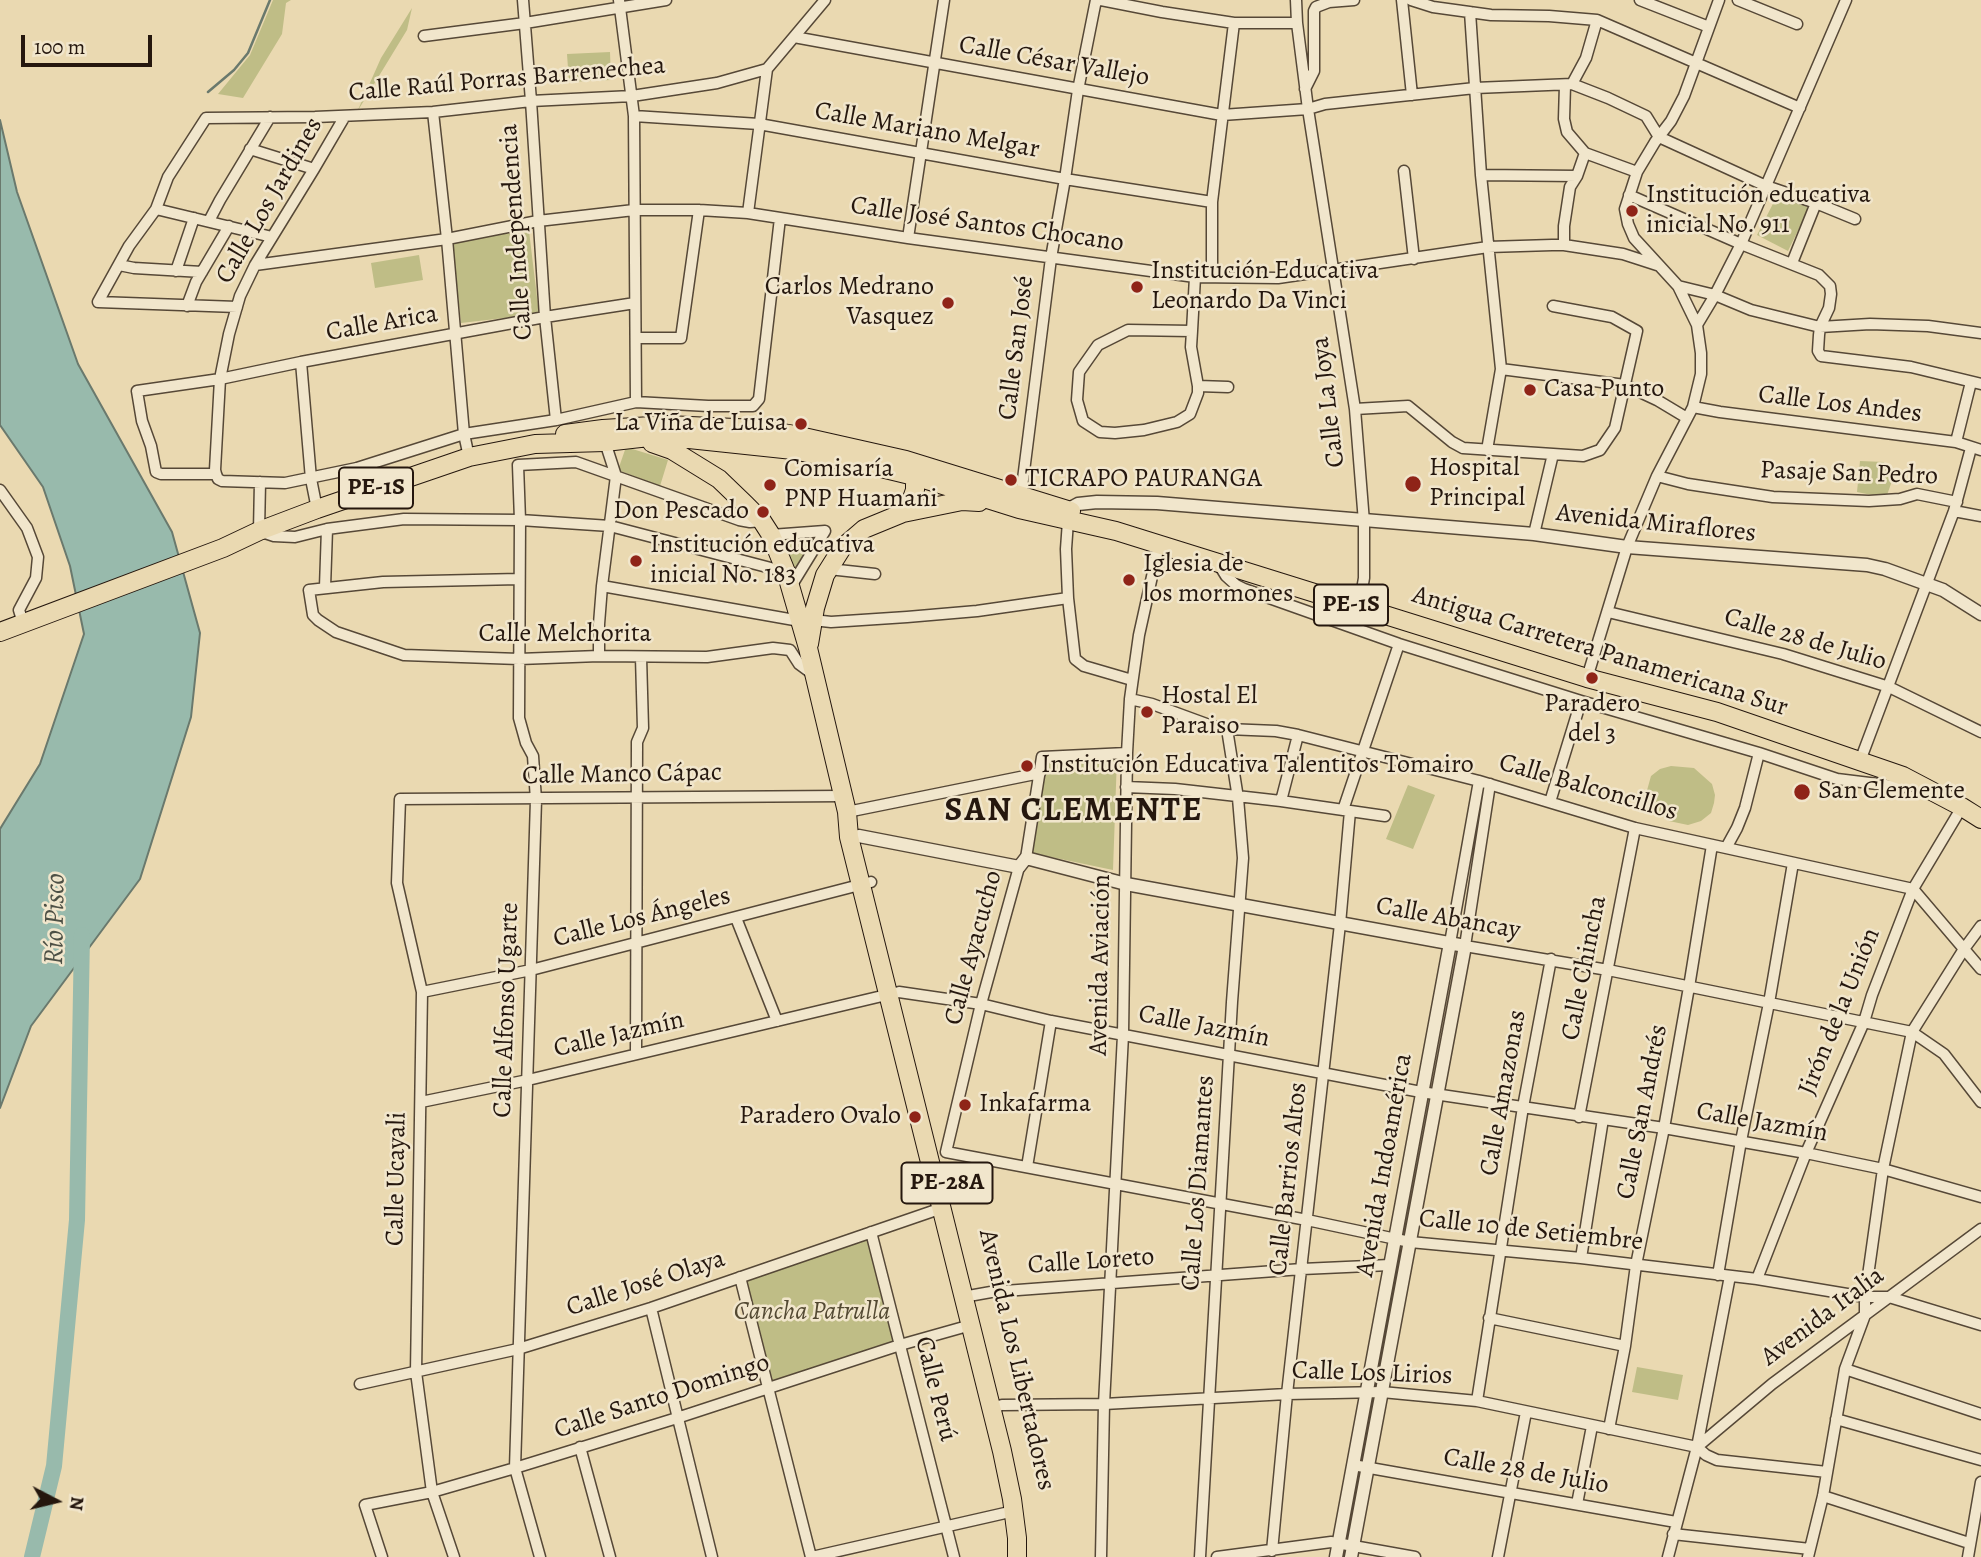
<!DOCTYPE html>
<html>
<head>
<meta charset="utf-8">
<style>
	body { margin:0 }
	#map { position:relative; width:1981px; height:1557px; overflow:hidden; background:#ead9b1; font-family:Alegreya,serif }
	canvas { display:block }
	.north { position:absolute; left:21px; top:1466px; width:70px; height:70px; -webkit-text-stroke:5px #f1e6cc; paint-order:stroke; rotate:97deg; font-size:19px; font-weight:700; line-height:28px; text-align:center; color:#25170e }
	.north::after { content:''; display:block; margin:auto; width:24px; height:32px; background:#25170e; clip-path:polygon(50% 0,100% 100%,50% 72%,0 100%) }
	.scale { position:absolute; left:21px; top:35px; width:131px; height:32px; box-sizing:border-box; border:4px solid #25170e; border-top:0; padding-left:9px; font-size:21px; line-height:24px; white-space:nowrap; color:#25170e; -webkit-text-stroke:5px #f1e6cc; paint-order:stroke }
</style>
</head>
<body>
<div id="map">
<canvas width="1981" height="1557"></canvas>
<div class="north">N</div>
<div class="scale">100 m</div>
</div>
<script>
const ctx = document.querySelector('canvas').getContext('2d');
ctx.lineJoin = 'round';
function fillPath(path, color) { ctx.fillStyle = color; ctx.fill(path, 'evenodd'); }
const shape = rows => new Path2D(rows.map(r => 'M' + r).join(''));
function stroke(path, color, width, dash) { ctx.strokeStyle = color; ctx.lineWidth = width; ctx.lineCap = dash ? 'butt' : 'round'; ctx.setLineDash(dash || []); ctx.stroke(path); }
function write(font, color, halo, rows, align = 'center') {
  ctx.font = font + ' Alegreya,serif'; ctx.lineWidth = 5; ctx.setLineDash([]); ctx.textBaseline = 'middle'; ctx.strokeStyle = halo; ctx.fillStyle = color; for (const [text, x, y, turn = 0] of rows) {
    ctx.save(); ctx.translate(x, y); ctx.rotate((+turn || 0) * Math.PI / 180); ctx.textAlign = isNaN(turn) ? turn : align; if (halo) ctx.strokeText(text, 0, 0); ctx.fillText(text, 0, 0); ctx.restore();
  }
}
fillPath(shape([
	[273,0,291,0,286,3,282,34,243,98,218,94,250,55],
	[412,8,407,30,357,112,381,58],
	[610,52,611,80,569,82,567,54],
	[1779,192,1809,208,1788,251,1757,235],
	[529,231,539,314,461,323,452,240],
	[419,255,423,280,375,288,371,263],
	[626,447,668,460,660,486,618,470],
	[1860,461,1884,462,1892,481,1887,495,1882,497,1857,492],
	[816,536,795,569,782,540],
	[1117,757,1113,870,1032,853,1046,761],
	[1671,766,1694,768,1712,784,1715,795,1714,803,1711,813,1701,821,1688,825,1669,821,1653,809,1649,803,1646,794,1651,776,1660,769],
	[1408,785,1435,795,1413,849,1386,839],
	[867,1239,894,1342,772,1381,746,1280],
	[1637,1367,1683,1375,1678,1400,1632,1392]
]), '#bfbd86');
const water = shape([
	[0,120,17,192,78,364,172,532,200,633,191,717,140,879,31,1026,0,1108,0,829,40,764,84,634,70,566,43,487,0,425,0,120]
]);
fillPath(water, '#98baac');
stroke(water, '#6a796d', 2);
stroke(shape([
	[208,92,234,70,248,53,270,0]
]), '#6a796d', 2.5);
stroke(shape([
	[32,1557,54,1466,77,1220,82,935]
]), '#98baac', 16);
const minor = shape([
	[523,0,531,101,545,317,556,420],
	[619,0,634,116,636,402],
	[1101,0,1162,12,1234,23,1297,23],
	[1296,0,1297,23,1308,109,1355,409,1364,522,1364,578,1359,607],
	[1402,0,1412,95],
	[1411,0,1433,7,1491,15,1549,16,1597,20],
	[1640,0,1709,27],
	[1738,0,1797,24],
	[1470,12,1481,175,1501,369,1487,450],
	[424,36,525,23,666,0],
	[794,37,1222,115,1308,109,1325,104,1475,88,1572,84,1608,98,1646,116,1659,137,1766,186,1816,203,1792,263],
	[1572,84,1586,58,1597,20,1800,108],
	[1305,89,1314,71,1314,11,1316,7,1329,2,1354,0],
	[433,112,447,239,464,434,469,457],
	[634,116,759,124,1065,179,1212,202],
	[250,149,314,169],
	[1585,153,1637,172],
	[1404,171,1414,259],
	[1481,175,1577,176],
	[1629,195,1741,244,1819,275,1830,286,1831,294,1829,308,1820,327,1819,335,1818,351,1821,356,1911,367,1981,384],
	[1816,203,1855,219],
	[156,209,272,237],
	[748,213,767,69],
	[209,221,220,200,270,117],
	[908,238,944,0],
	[1564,245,1564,226,1570,187,1577,176,1585,153,1567,132,1564,119,1565,85],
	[119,265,134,268,202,272],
	[255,265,447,239,538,221,634,210,699,210,748,213,908,238,1195,277,1278,278,1488,247,1552,245,1564,245,1623,254,1657,265],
	[176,271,194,218],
	[1212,277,1212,202,1234,23],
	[1678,286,1715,295,1741,244,1846,0],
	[635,303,545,317,301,362,220,379,137,391,142,421,151,446,156,472,161,474,216,474,218,479,222,481,285,483,357,468,464,434,556,420,636,402,708,406,753,406,759,399,780,218],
	[187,306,196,282,229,226],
	[237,307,98,302,129,246,156,209,168,177,206,118,315,117,433,112,531,101,632,96,717,83,767,69,825,0],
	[1697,325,1715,295,1751,310,1820,327,1870,324,1928,326,1981,333],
	[1192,331,1128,330,1098,345,1079,372,1077,400,1083,421,1100,432,1115,433,1144,430,1177,422,1190,414,1198,393,1198,386,1191,347,1192,331,1195,277],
	[636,338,681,338,699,210],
	[301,362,311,479,317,509],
	[1501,369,1625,385,1657,400,1687,418],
	[1198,386,1228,387],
	[1693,407,1720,412,1956,442,1981,450],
	[1355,409,1408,406,1452,442,1463,448,1583,456,1600,450,1615,428,1637,331,1612,317,1553,306],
	[1956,442,1971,382],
	[216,474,215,470,220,379,229,334,240,296,255,265,314,169,345,116],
	[1657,476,1688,484,1773,497,1869,501,1900,499,1917,494,1957,502],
	[260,482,259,531,274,536,295,537,327,529,404,519,520,520,610,526,786,572],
	[0,490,27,528,38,557,36,578,19,610,23,623],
	[1021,495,1051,258,1065,179,1078,90,1096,0],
	[1954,511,1981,516],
	[1068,521,1066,549,1068,598,1075,659,1084,666,1132,680],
	[1534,534,1553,454],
	[771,535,825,531,790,588],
	[1218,563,1226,576,1236,585,1244,589,1399,644,1581,701,1759,753,1837,779,1902,787,1918,784],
	[829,569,875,574],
	[519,579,383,582,309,590,313,615,318,620,336,632,404,655,519,659,599,656,707,657,773,648,790,650,799,664,814,675],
	[602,586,800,621],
	[325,587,327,529],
	[1608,612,1783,654,1889,687,1981,732],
	[813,620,831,622,907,617,977,611,1068,598],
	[599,656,599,624,602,586,616,476,605,442],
	[1587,678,1627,547,1657,476,1693,407,1701,374,1701,353,1697,325,1678,286,1634,238,1628,224,1625,209,1637,172,1655,142,1671,121,1684,96,1719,0],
	[1130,699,1152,704,1212,726,1227,729,1276,731,1298,735,1479,781,1635,828,1913,889,1981,969],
	[1860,761,1954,511,1971,448],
	[1490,784,1465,946,1608,970,1912,1032,1944,1054,1981,1102],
	[1126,787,1175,789,1281,801,1385,816],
	[1281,801,1298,735],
	[1550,802,1581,701],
	[1343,810,1399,644],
	[847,812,1040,773],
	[1726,848,1737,828,1745,808,1759,753],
	[1026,858,1042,757,1127,753],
	[736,918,777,1021],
	[1450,943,1479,781],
	[422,992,531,970,871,882],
	[636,1054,637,742,643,728,641,657],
	[421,1102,528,1080,899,992,981,1004,1051,1021,1421,1092,1664,1128,1806,1153,1883,1169,1981,1197],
	[1579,1117,1635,828],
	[946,1152,1307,1220,1410,1242,1581,1258,1757,1279,1865,1297,1889,1297,1981,1325],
	[946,1152,981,1004,1019,867],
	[1027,1167,1051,1021],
	[871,1232,954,1557],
	[1581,1258,1603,1119],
	[1718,1275,1741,1141,1769,1003,1793,863],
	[740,1277,811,1557],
	[1757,1279,1806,1153,1864,1022,1872,995,1913,889,1962,807],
	[963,1297,991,1292,1302,1269,1390,1265],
	[651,1308,712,1557],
	[1489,1318,1625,1346],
	[1845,1369,1981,1414],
	[360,1384,518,1349,651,1308,942,1208],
	[1477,1401,1523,1107,1551,959],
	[991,1408,1002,1405,1104,1404,1287,1394,1382,1392,1477,1401,1697,1447,1706,1455,1717,1460,1827,1472],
	[1836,1419,1981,1460],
	[1609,1429,1625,1346,1636,1265,1664,1128,1689,987,1712,845],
	[580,1447,610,1557],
	[1697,1447,1772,1384,1981,1229],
	[1353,1465,1676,1522],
	[1823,1496,1969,1543],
	[1577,1504,1592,1426],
	[1673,1534,1810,1549],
	[1272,1551,1287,1394,1340,924,1350,811],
	[382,1557,365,1505,432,1492,515,1468,677,1418,900,1345,971,1325],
	[454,1557,432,1492,416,1372,422,992,397,883,400,799,844,796],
	[540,1557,515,1468,536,800,533,756,526,743,519,718,520,520,518,465,576,462,739,520,750,522,762,521],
	[812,1557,1014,1511],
	[1101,1557,1104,1404,1123,1035,1127,753,1130,699,1139,635,1159,545],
	[1200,1557,1232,1002,1243,858,1238,798,1227,729],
	[1217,1557,1331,1542,1415,1557],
	[1498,1557,1526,1412],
	[1668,1557,1697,1447,1730,1276],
	[1808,1557,1823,1496,1845,1369,1865,1315,1865,1297,1883,1169,1912,1032,1964,949,1981,926],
	[1968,1557,1981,1482]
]);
const tertiary = shape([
	[1067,510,1078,504,1097,502,1157,503,1534,534,1627,547,1867,565,1885,569,1943,590,1981,614],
	[859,836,1019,867,1026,858,1126,884,1465,946,1351,1557],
	[1336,1557,1450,943]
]);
const trunk = shape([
	[565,434,603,429,667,425,758,429,795,435,906,460,1071,511],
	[652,443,672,450,719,479,745,504,762,521,771,535,786,572,808,648,847,812,849,837,1002,1451,1012,1499,1017,1538,1017,1557],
	[903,513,909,507,915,490,915,481,909,466],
	[0,632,223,548,259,531,317,509,469,457,535,444,605,442,649,437,689,439,793,450,881,468,914,476,1019,509,1116,531,1587,678,1717,712,1903,776,1962,807,1981,819],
	[809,644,815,608,825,575,842,548,864,529,903,513,962,501,979,502]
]);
stroke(minor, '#564837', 13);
stroke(tertiary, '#564837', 15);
stroke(trunk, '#25170e', 20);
stroke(minor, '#f1e6cc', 10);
stroke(tertiary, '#f1e6cc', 12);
stroke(trunk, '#ead9b1', 18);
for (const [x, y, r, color] of [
	[1632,211,7,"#8f2418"],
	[1137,287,7,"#8f2418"],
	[948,303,7,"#8f2418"],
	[1530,390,7,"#8f2418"],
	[801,424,7,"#8f2418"],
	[1011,480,7,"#8f2418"],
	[1413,484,9,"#8f2418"],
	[770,485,7,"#8f2418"],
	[763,512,7,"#8f2418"],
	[636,561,7,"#8f2418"],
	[1129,580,7,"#8f2418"],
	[1592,678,7,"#8f2418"],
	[1147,712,7,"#8f2418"],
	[1027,766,7,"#8f2418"],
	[1802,792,9,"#8f2418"],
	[965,1105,7,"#8f2418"],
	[915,1117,7,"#8f2418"]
]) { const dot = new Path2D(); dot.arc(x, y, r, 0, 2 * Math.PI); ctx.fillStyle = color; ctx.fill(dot); stroke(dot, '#f1e6cc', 2.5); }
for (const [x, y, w] of [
	[376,488,74],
	[1351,605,74],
	[947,1183,91]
]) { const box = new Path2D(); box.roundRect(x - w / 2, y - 20.5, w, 41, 5); ctx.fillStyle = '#f1e6cc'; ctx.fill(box); stroke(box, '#25170e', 2); }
write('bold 24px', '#25170e', null, [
	["PE-1S",376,488],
	["PE-1S",1351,605],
	["PE-28A",947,1183]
]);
write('26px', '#25170e', '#f1e6cc', [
	["Calle César Vallejo",1054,62,10],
	["Calle Raúl Porras Barrenechea",507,80,-5],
	["Calle Mariano Melgar",927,131,10],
	["Calle Los Jardines",270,201,-60],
	["Calle José Santos Chocano",987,225,8],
	["Calle Independencia",517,232,-94],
	["Calle Arica",382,324,-10],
	["Calle San José",1017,348,-83],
	["Calle La Joya",1329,402,-97],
	["Calle Los Andes",1840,405,7],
	["Pasaje San Pedro",1849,474,2],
	["Avenida Miraflores",1656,524,6],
	["Calle Melchorita",565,635],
	["Calle 28 de Julio",1805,640,16],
	["Antigua Carretera Panamericana Sur",1600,652,17],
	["Calle Manco Cápac",622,775,-1],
	["Calle Balconcillos",1588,788,16],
	["Calle Los Ángeles",642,918,-14],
	["Calle Abancay",1448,919,10],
	["Calle Ayacucho",974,948,-75],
	["Avenida Aviación",1101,965,-89],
	["Calle Chincha",1585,968,-79],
	["Calle Alfonso Ugarte",507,1010,-88],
	["Jirón de la Unión",1840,1012,-68],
	["Calle Jazmín",1204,1027,11],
	["Calle Jazmín",619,1035,-13],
	["Calle Amazonas",1504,1093,-80],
	["Calle San Andrés",1643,1112,-79],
	["Calle Jazmín",1762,1123,10],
	["Avenida Indoamérica",1385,1165,-80],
	["Calle Ucayali",397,1179,-89],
	["Calle Barrios Altos",1289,1179,-84],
	["Calle Los Diamantes",1199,1183,-86],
	["Calle 10 de Setiembre",1531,1231,6],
	["Calle Loreto",1091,1262,-4],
	["Calle José Olaya",646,1284,-18],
	["Avenida Italia",1823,1317,-37],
	["Avenida Los Libertadores",1016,1360,77],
	["Calle Los Lirios",1372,1374,2],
	["Calle Perú",935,1389,76],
	["Calle Santo Domingo",662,1397,-18],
	["Calle 28 de Julio",1526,1472,10]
]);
write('26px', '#25170e', '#f1e6cc', [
	["Institución educativa",1646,196],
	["inicial No. 911",1646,226],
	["Institución Educativa",1151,272],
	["Leonardo Da Vinci",1151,302],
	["Carlos Medrano",934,288,"right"],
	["Vasquez",934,318,"right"],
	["Casa Punto",1544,390],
	["La Viña de Luisa",787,424,"right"],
	["Hospital",1429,469],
	["Principal",1429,499],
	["Comisaría",784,470],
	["PNP Huamani",784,500],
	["TICRAPO PAURANGA",1025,480],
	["Don Pescado",749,512,"right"],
	["Institución educativa",650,546],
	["inicial No. 183",650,576],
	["Iglesia de",1143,565],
	["los mormones",1143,595],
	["Hostal El",1161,697],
	["Paraiso",1161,727],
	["Paradero",1592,705,"center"],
	["del 3",1592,735,"center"],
	["Institución Educativa Talentitos Tomairo",1041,766],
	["San Clemente",1818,792],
	["Inkafarma",979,1105],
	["Paradero Ovalo",901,1117,"right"]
], 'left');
write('italic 26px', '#534932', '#f1e6cc', [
	["Cancha Patrulla",812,1313]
]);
write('italic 28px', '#4d5045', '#f1e6cc', [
	["Río Pisco",56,919,-89]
]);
ctx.letterSpacing = '2px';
write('bold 33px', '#25170e', '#f1e6cc', [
	["SAN CLEMENTE",1074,812]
]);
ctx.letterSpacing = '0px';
</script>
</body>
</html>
